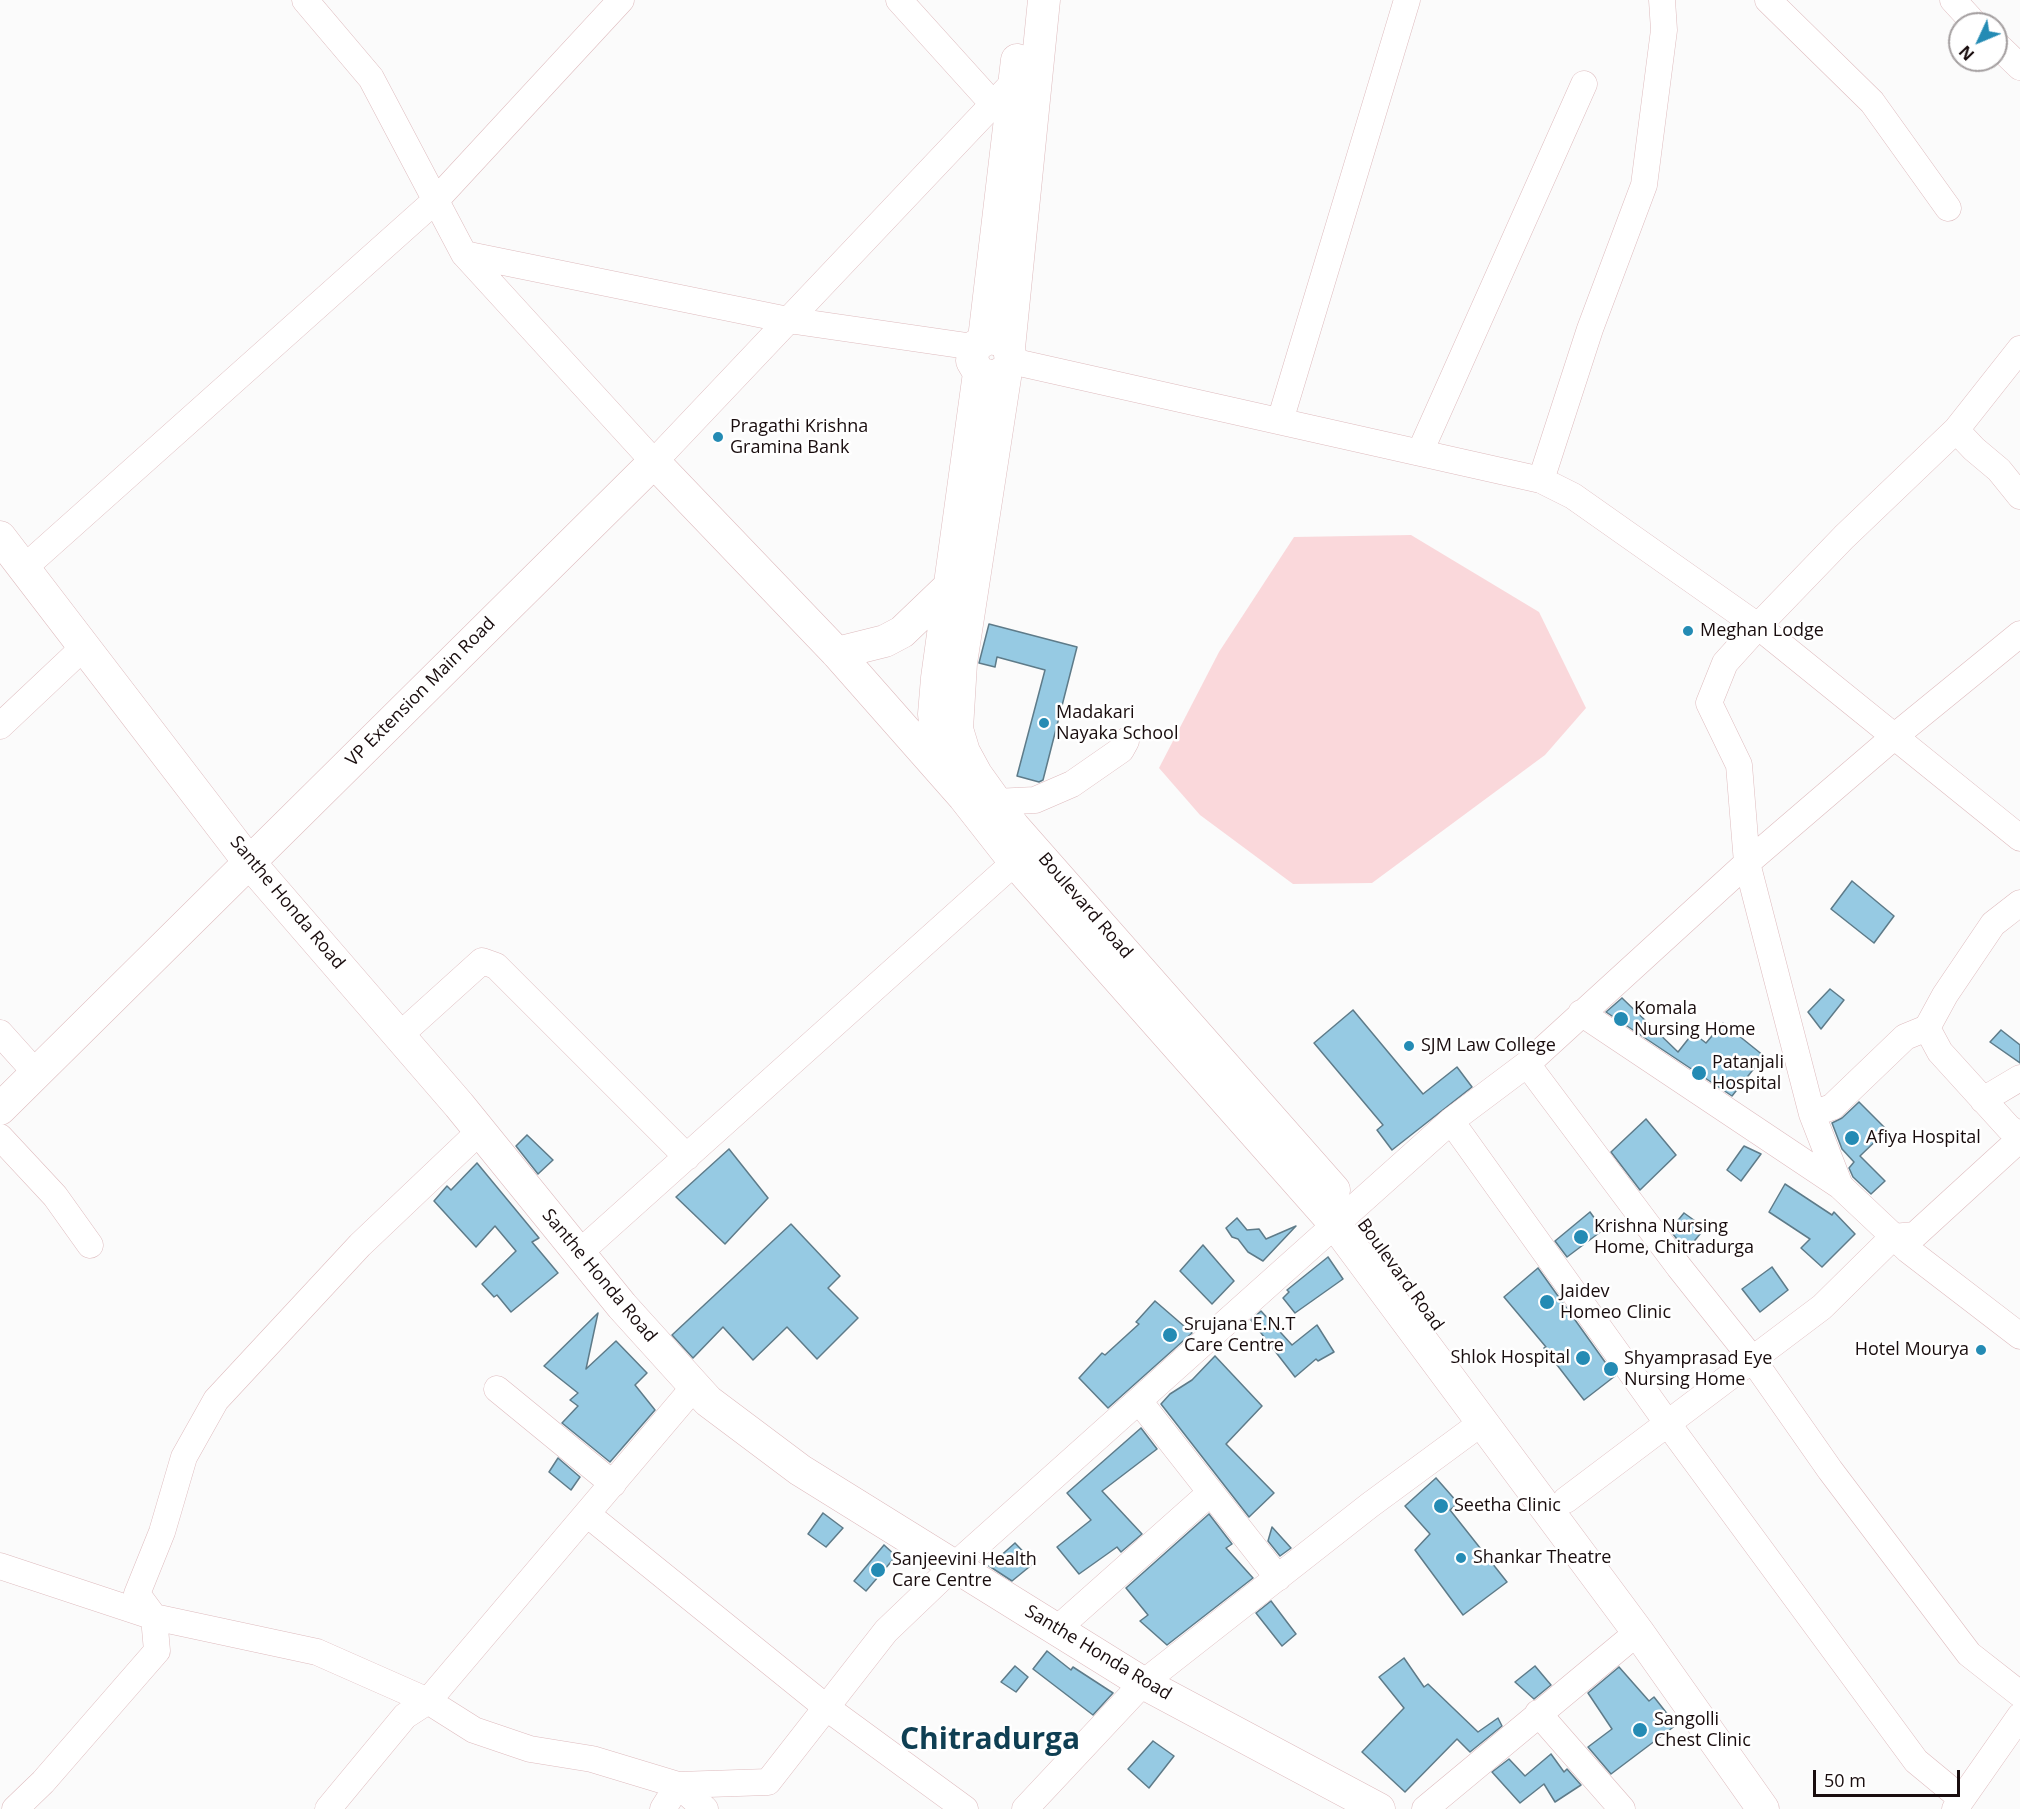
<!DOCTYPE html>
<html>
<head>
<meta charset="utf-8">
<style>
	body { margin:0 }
	#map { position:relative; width:2020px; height:1809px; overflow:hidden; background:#fbfbfb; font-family:"Open Sans",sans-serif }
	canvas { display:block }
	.north { position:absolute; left:1948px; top:12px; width:60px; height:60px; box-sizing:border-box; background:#fff; border:2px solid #a39e9f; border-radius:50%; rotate:226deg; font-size:16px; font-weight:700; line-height:24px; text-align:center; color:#190d0e }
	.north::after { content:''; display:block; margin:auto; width:21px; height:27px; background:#248bb4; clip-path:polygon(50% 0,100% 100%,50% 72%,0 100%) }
	.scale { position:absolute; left:1813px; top:1770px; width:147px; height:27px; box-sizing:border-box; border:3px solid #190d0e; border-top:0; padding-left:8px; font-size:18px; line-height:21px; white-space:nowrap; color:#190d0e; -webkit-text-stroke:4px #fff; paint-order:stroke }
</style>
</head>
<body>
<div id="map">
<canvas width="2020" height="1809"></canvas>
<div class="north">N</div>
<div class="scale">50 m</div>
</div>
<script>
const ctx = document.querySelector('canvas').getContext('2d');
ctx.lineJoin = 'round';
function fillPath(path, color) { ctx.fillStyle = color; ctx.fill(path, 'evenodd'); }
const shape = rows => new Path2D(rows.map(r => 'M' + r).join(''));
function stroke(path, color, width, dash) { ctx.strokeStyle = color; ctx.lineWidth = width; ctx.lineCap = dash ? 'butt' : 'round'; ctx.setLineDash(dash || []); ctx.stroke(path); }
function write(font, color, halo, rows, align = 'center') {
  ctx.font = font + ' "Open Sans",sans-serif'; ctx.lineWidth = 5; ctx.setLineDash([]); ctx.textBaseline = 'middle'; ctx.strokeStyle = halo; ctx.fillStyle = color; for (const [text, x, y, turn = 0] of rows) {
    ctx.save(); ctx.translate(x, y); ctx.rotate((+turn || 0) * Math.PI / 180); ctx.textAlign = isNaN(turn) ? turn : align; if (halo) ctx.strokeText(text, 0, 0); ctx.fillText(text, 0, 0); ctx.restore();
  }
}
fillPath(shape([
	[1411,535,1539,612,1586,708,1545,755,1372,883,1293,884,1200,815,1159,768,1219,652,1294,537]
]), '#fad8db');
const building = shape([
	[989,624,1077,647,1043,780,1039,782,1017,776,1045,670,997,657,995,667,979,663,989,624],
	[1852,881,1894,916,1874,943,1831,909,1852,881],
	[1830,989,1844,1000,1821,1029,1808,1012,1830,989],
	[1622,998,1678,1052,1693,1033,1706,1043,1723,1023,1764,1056,1732,1096,1606,1012,1622,998],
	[1353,1010,1423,1094,1457,1067,1472,1087,1392,1150,1377,1130,1383,1125,1314,1043,1353,1010],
	[2001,1030,2020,1045,2020,1063,1990,1042,2001,1030],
	[1859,1102,1887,1130,1860,1156,1885,1181,1871,1194,1853,1177,1849,1168,1854,1162,1842,1149,1832,1123,1842,1118,1859,1102],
	[1646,1119,1676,1155,1640,1190,1611,1152,1646,1119],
	[527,1135,553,1160,538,1174,516,1146,527,1135],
	[1744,1146,1761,1154,1741,1181,1727,1170,1744,1146],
	[729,1149,768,1198,725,1244,676,1197,729,1149],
	[477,1163,539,1238,532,1242,558,1273,511,1312,497,1295,494,1297,482,1284,516,1251,495,1226,476,1247,434,1201,447,1186,451,1190,477,1163],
	[1785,1184,1832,1215,1834,1212,1855,1234,1822,1267,1801,1248,1810,1239,1769,1212,1785,1184],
	[1590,1212,1603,1230,1567,1257,1555,1241,1590,1212],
	[1684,1213,1705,1228,1686,1251,1670,1230,1684,1213],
	[1237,1218,1247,1230,1259,1229,1266,1239,1296,1226,1263,1261,1248,1252,1238,1239,1232,1237,1226,1228,1237,1218],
	[791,1224,840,1276,828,1288,858,1318,817,1359,787,1327,753,1360,723,1327,693,1358,672,1335,791,1224],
	[1203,1245,1234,1281,1212,1304,1180,1271,1203,1245],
	[1328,1257,1343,1279,1295,1313,1283,1298,1289,1292,1287,1290,1328,1257],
	[1772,1267,1788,1290,1760,1312,1742,1289,1772,1267],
	[1538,1268,1615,1376,1584,1400,1544,1348,1546,1347,1504,1297,1538,1268],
	[1155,1301,1192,1333,1108,1408,1079,1378,1102,1353,1105,1355,1139,1324,1136,1322,1155,1301],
	[1261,1311,1292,1345,1317,1325,1334,1352,1318,1361,1316,1359,1295,1377,1251,1320,1261,1311],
	[598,1313,586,1369,616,1341,647,1373,635,1385,655,1410,610,1462,562,1423,578,1406,570,1400,578,1393,544,1366,598,1313],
	[1215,1356,1262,1406,1226,1444,1274,1493,1249,1517,1161,1404,1170,1394,1192,1380,1215,1356],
	[1141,1428,1157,1449,1102,1491,1142,1534,1121,1552,1117,1547,1079,1574,1057,1547,1091,1520,1067,1493,1141,1428],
	[558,1458,580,1477,571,1490,549,1472,558,1458],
	[1436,1478,1458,1503,1450,1510,1507,1582,1463,1615,1415,1550,1430,1534,1405,1506,1436,1478],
	[823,1513,843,1528,826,1547,808,1534,823,1513],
	[1209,1514,1232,1544,1226,1548,1253,1578,1167,1645,1140,1621,1148,1615,1126,1588,1209,1514],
	[1272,1527,1291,1548,1280,1556,1268,1541,1272,1527],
	[1015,1543,1034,1563,1012,1581,989,1566,1015,1543],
	[884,1545,896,1556,866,1591,854,1581,884,1545],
	[1271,1601,1296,1634,1282,1646,1256,1613,1271,1601],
	[1047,1651,1071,1670,1073,1667,1113,1693,1093,1715,1033,1669,1047,1651],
	[1404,1658,1424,1687,1428,1684,1478,1732,1498,1718,1502,1726,1470,1752,1457,1739,1405,1792,1362,1752,1404,1708,1379,1677,1404,1658],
	[1015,1666,1028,1677,1016,1692,1001,1682,1015,1666],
	[1535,1666,1551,1685,1534,1699,1515,1682,1535,1666],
	[1619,1667,1649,1701,1654,1697,1676,1725,1611,1774,1588,1747,1612,1729,1588,1693,1619,1667],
	[1153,1741,1174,1756,1149,1788,1128,1769,1153,1741],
	[1551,1754,1564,1772,1567,1769,1581,1785,1555,1802,1544,1784,1520,1803,1492,1772,1509,1759,1525,1776,1551,1754]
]);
fillPath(building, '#96cae3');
stroke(building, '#5e7b89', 1.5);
const minor = shape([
	[305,0,371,78,464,254,654,462,1014,82,1024,83],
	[899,0,993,104],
	[1768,0,1872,102,1948,208],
	[1953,0,1975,24],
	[1996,44,2020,67],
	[464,254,788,320,974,347],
	[2020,349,1956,430,1974,449,1999,470,2020,496],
	[1011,361,1541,480,1573,496,1759,627,2020,838],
	[1280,421,1407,0],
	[1956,430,1844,537,1762,622,1725,663,1709,703,1739,765,1747,863,1812,1114,1840,1186,1908,1250,2020,1336],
	[1420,452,1584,84],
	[1541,480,1590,329,1644,185,1664,30,1662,0],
	[25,567,437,199,621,0],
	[0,726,85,646],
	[995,802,1035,800,1072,784,1121,750,1126,741],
	[2020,903,1993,924,1945,995,1927,1028,1940,1052,2009,1128,2020,1135],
	[1581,1013,1840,1186],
	[0,1033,36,1073],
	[400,1035,482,961,496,966,687,1157],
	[1527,1064,1679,1267,1753,1360,1830,1470,1969,1654,2020,1694],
	[1983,1100,2020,1078],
	[1812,1114,1832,1107,1905,1037,1927,1028],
	[1451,1121,1668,1424,1916,1761,1962,1799],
	[0,1137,55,1196,90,1245],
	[579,1253,1015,862],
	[497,1389,613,1484],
	[1139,1401,1278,1578],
	[1566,1500,1822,1307,1893,1237,1915,1235,2020,1139],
	[587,1514,827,1708,965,1809],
	[0,1566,154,1617,317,1652,428,1701,474,1730,530,1749,592,1759,678,1785,768,1782,886,1631,955,1565,1451,1121,1527,1064,1747,863,1895,736,2020,634],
	[1057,1629,1210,1493],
	[1538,1713,1622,1809],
	[15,1809,43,1782,157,1651,154,1617,137,1594,162,1532,184,1457,216,1400,360,1245,480,1131],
	[328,1809,405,1716,428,1701,695,1386],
	[663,1809,678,1785,705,1809],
	[1025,1809,1143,1683,1370,1505,1484,1421],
	[1425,1809,1638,1632],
	[1955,1809,2020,1716]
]);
const major = shape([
	[984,339,1017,60],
	[1009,348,1044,0],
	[1006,371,993,377,979,373,972,361,974,347,987,338,1001,340,1009,348,1011,361,1006,371,961,663,957,729,964,752,976,774,1014,827,1334,1190],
	[0,537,249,862,459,1105,622,1306,708,1401,800,1470,1143,1683,1379,1809],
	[837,653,885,641,902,632,949,587],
	[944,760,937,741,934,714,937,678,979,373],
	[0,1109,654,462,837,653,964,797,1015,862,1335,1224,1638,1632,1763,1809]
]);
stroke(minor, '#debbbe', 27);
stroke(major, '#debbbe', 33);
stroke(minor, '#fff', 26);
stroke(major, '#fff', 32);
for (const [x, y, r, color] of [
	[718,437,6,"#248bb4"],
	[1688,631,6,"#248bb4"],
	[1044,723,6,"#248bb4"],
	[1621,1019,8,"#248bb4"],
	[1409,1046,6,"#248bb4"],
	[1699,1073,8,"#248bb4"],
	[1852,1138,8,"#248bb4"],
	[1581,1237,8,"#248bb4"],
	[1547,1302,8,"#248bb4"],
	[1170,1335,8,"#248bb4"],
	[1981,1350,6,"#248bb4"],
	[1583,1358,8,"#248bb4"],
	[1611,1369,8,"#248bb4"],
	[1441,1506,8,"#248bb4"],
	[1461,1558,6,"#248bb4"],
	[878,1570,8,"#248bb4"],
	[1640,1730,8,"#248bb4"]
]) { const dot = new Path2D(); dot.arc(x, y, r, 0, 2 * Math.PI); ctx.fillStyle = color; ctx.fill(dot); stroke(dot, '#fff', 2); }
write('18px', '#190d0e', '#fff', [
	["Pragathi Krishna",730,427],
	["Gramina Bank",730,448],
	["Meghan Lodge",1700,631],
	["Madakari",1056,713],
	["Nayaka School",1056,734],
	["Komala",1634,1009],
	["Nursing Home",1634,1030],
	["SJM Law College",1421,1046],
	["Patanjali",1712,1063],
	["Hospital",1712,1084],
	["Afiya Hospital",1866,1138],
	["Krishna Nursing",1594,1227],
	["Home, Chitradurga",1594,1248],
	["Jaidev",1560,1292],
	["Homeo Clinic",1560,1313],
	["Srujana E.N.T",1184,1325],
	["Care Centre",1184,1346],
	["Hotel Mourya",1969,1350,"right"],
	["Shlok Hospital",1570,1358,"right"],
	["Shyamprasad Eye",1624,1359],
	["Nursing Home",1624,1380],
	["Seetha Clinic",1454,1506],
	["Shankar Theatre",1473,1558],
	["Sanjeevini Health",892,1560],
	["Care Centre",892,1581],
	["Sangolli",1654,1720],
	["Chest Clinic",1654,1741]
], 'left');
write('18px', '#190d0e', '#fff', [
	["VP Extension Main Road",421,692,-45],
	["Santhe Honda Road",287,903,50],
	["Boulevard Road",1085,906,49],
	["Boulevard Road",1400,1275,54],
	["Santhe Honda Road",599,1276,50],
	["Santhe Honda Road",1098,1653,31]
]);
write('bold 30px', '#0f3f53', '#fff', [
	["Chitradurga",990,1740]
]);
</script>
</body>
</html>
